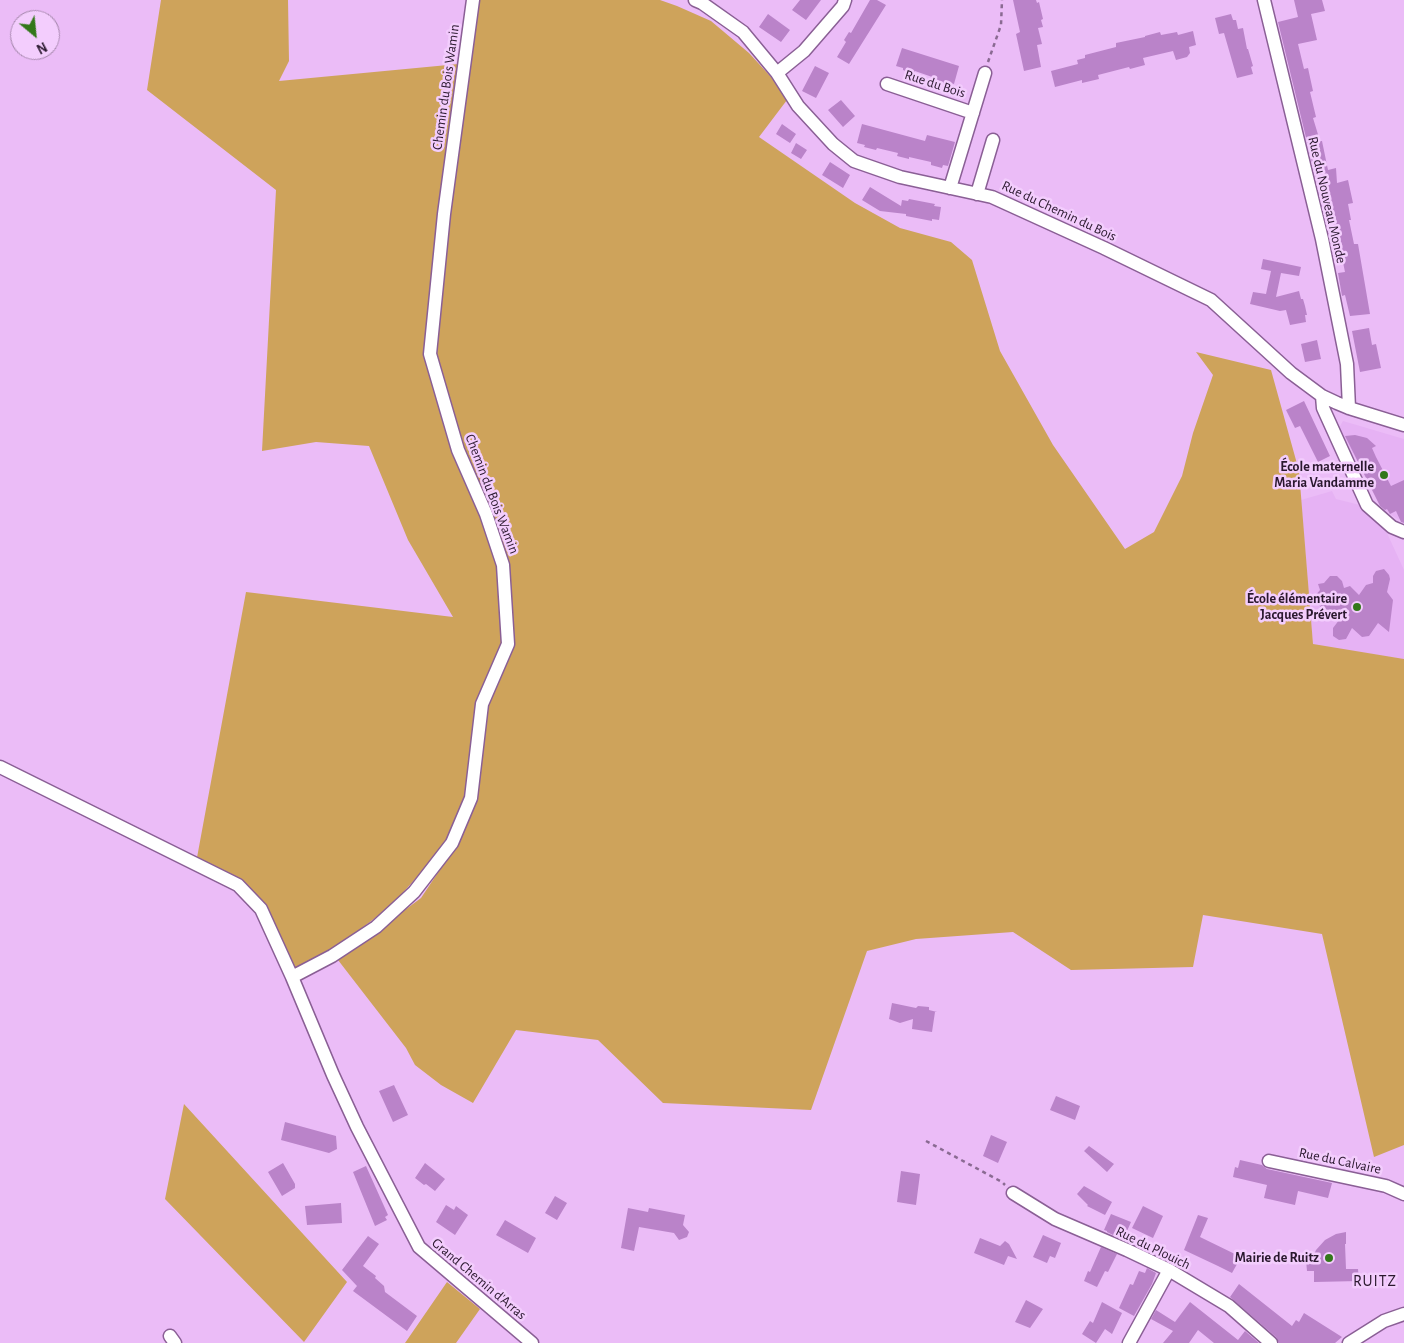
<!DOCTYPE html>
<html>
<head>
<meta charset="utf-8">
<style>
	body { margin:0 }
	#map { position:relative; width:1404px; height:1343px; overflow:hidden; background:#ebbcf7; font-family:"Alegreya Sans",sans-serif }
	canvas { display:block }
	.north { position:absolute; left:10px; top:10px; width:50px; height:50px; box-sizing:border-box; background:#f3cdfd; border:1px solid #a385aa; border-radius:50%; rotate:152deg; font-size:14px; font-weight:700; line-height:20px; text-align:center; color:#2a182e }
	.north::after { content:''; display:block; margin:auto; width:18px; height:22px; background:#33781a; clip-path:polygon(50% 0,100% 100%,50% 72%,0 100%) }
</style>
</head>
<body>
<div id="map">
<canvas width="1404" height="1343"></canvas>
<div class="north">N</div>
</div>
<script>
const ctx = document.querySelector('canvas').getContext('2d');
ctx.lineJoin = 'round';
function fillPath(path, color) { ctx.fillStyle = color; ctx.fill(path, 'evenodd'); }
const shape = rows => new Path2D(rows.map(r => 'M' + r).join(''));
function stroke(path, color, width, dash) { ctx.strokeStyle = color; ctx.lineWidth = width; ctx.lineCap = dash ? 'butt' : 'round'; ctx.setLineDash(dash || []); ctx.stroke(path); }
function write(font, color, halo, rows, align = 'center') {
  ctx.font = font + ' "Alegreya Sans",sans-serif'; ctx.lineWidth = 5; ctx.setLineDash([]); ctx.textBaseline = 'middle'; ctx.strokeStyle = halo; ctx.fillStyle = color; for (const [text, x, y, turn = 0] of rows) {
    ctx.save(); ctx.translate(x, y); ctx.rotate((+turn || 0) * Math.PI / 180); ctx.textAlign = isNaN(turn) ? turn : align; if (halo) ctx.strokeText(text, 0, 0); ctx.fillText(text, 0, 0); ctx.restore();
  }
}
fillPath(shape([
	[1343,421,1404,439,1404,518,1399,520,1384,510,1339,428],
	[1332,491,1336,499,1364,506,1386,531,1404,570,1404,659,1313,645,1301,500]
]), '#e6b2f4');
fillPath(shape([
	[161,0,288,0,289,61,279,81,469,63,478,0,660,0,677,6,711,21,749,53,771,77,787,100,759,137,855,203,900,228,951,242,972,260,1000,351,1053,445,1125,549,1154,532,1182,476,1193,433,1213,375,1196,352,1271,370,1299,471,1313,644,1404,659,1404,1145,1374,1157,1322,934,1203,915,1193,967,1071,970,1013,932,916,939,867,951,811,1110,663,1103,598,1040,516,1030,473,1103,441,1085,415,1065,406,1048,338,960,421,898,455,847,477,800,486,707,500,673,490,670,475,707,466,796,448,842,392,905,328,954,293,971,260,900,225,873,196,863,246,592,453,617,408,540,369,446,316,442,262,451,276,190,147,90],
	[184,1104,347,1282,304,1342,165,1199],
	[447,1282,480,1309,456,1343,405,1343]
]), '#cea35b');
fillPath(shape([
	[800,0,821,0,806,20,792,10],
	[870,0,877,0,886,5,849,64,837,57,846,42,844,40,849,32,851,33],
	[1013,0,1036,0,1037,3,1039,2,1043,19,1041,20,1043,27,1038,28,1042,44,1037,45,1041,67,1024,71,1016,34,1020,32],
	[1294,0,1322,0,1325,11,1311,14,1317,40,1298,44,1304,69,1308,68,1313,91,1310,92,1316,117,1313,118,1320,141,1322,141,1328,170,1336,168,1337,183,1348,180,1353,203,1348,204,1351,220,1349,220,1354,244,1358,244,1370,314,1350,316,1345,295,1342,296,1338,273,1345,272,1338,238,1335,239,1333,221,1329,222,1320,178,1316,179,1278,22,1298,17],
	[768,14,790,30,781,42,759,27],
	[1231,14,1233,20,1236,20,1238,29,1243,28,1247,49,1248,49,1253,66,1251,67,1253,74,1237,78,1224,33,1219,34,1215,18],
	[1193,31,1196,45,1189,47,1190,53,1187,57,1176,60,1173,51,1143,58,1145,65,1130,69,1129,67,1098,75,1099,79,1082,83,1082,80,1055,87,1051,71,1078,64,1077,60,1085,58,1085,55,1116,47,1116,43,1145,37,1145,36,1160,32,1161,35,1177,32,1178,35],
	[902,48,959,66,954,84,946,82,945,84,934,81,935,78,915,71,914,74,903,70,903,68,896,66],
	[815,66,829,73,816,98,802,91],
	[841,100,855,116,843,127,828,110],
	[782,124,796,134,790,143,776,134],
	[862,124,925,141,927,135,955,142,948,166,943,165,942,168,931,165,931,162,909,157,909,159,897,156,898,153,877,148,876,150,864,147,865,145,857,143],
	[796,143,807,150,801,159,791,153],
	[830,162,850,175,843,188,822,175],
	[870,187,901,206,902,200,908,201,909,199,935,204,934,206,941,207,939,220,932,219,932,221,906,216,906,214,880,211,862,200],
	[1263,259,1301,267,1299,276,1281,273,1276,297,1299,291,1301,299,1303,299,1305,306,1307,315,1305,315,1306,322,1290,325,1286,310,1280,311,1250,304,1253,292,1266,294,1271,271,1261,269],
	[1369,328,1372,345,1376,344,1381,368,1360,372,1352,331],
	[1317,340,1321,359,1305,362,1301,344],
	[1304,401,1330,456,1318,462,1300,426,1295,428,1286,410],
	[1355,435,1367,438,1376,446,1372,448,1376,457,1391,486,1404,480,1404,523,1401,522,1396,511,1390,514,1387,509,1385,510,1380,506,1345,436],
	[1384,569,1389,575,1390,579,1387,592,1393,600,1389,632,1378,623,1369,636,1362,637,1352,628,1346,639,1339,640,1333,636,1333,628,1346,611,1323,614,1320,606,1316,602,1315,596,1320,590,1318,584,1324,583,1330,576,1337,576,1342,581,1344,588,1350,586,1359,595,1366,585,1373,583,1373,576,1376,571],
	[892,1003,916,1008,918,1006,929,1007,929,1010,937,1012,935,1012,932,1032,912,1029,913,1019,900,1023,889,1019],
	[394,1085,408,1115,393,1122,379,1091],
	[1056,1096,1080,1106,1075,1120,1050,1110],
	[285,1122,336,1136,337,1149,329,1153,281,1140],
	[991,1135,1007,1142,998,1163,983,1156],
	[1089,1146,1114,1164,1107,1172,1084,1151],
	[1240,1160,1262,1165,1267,1169,1332,1183,1328,1198,1298,1191,1295,1205,1264,1198,1267,1185,1233,1177,1235,1167,1238,1168],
	[283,1163,295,1184,295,1188,282,1196,268,1172],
	[425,1163,445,1179,435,1191,426,1184,424,1185,415,1178],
	[366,1166,388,1215,385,1217,387,1220,375,1226,353,1172],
	[901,1171,920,1174,916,1205,897,1202],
	[1084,1186,1112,1202,1105,1215,1087,1206,1088,1205,1077,1194],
	[555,1196,567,1203,557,1220,545,1213],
	[341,1203,342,1223,307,1225,305,1206],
	[446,1205,454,1210,456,1206,468,1215,455,1235,436,1222],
	[1143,1206,1163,1216,1153,1238,1132,1228],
	[628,1208,648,1212,649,1208,685,1215,683,1225,689,1232,687,1237,679,1240,674,1233,639,1227,634,1251,621,1248],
	[1111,1214,1131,1222,1123,1240,1107,1232,1107,1231,1104,1230],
	[1198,1215,1208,1218,1200,1237,1241,1257,1232,1273,1218,1266,1184,1250],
	[505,1220,536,1238,528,1253,496,1235],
	[1346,1232,1346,1244,1345,1244,1346,1269,1358,1269,1359,1281,1314,1282,1314,1271,1307,1271,1306,1260,1312,1259,1316,1250,1325,1240,1336,1234],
	[1043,1235,1061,1243,1055,1258,1050,1256,1047,1263,1033,1257],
	[368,1236,379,1244,363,1266,376,1276,375,1278,384,1286,385,1292,417,1316,407,1331,353,1291,357,1286,342,1270],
	[980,1238,1000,1246,1005,1241,1009,1244,1017,1259,1008,1256,1004,1265,974,1253],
	[1101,1247,1117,1254,1108,1272,1105,1271,1097,1287,1084,1281,1088,1271,1090,1272],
	[1147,1268,1156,1273,1152,1284,1134,1316,1119,1308,1130,1284,1133,1285,1139,1271,1145,1273],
	[1239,1284,1292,1326,1296,1320,1299,1322,1304,1313,1342,1337,1335,1343,1279,1343,1276,1337,1230,1297],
	[1026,1300,1043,1309,1030,1328,1015,1322],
	[1102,1302,1122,1313,1112,1334,1105,1329,1096,1343,1082,1334,1090,1321,1093,1323],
	[1190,1302,1238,1340,1245,1331,1259,1343,1214,1343,1198,1330,1189,1343,1163,1343,1173,1331,1151,1319,1156,1310,1175,1322]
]), '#ba83c9');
const minor = shape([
	[695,0,702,3,743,32,777,73,798,106,833,144,854,161,900,177,992,197,1104,248,1211,300,1291,373,1322,396,1337,403,1349,408,1404,425],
	[1264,0,1322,239,1347,364,1349,408],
	[777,73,804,51,843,6,845,0],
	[887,84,973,113],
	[950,188,985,73],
	[977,194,993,140],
	[1322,396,1323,408,1367,505,1392,527,1404,532],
	[0,767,238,885,261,909,292,977,333,1075,357,1127,419,1247,532,1343],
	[292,977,332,956,376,927,414,892,452,843,471,798,482,704,508,644,503,565,486,514,458,450,430,354,444,214,473,0],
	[1269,1161,1386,1186,1404,1194],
	[1013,1193,1055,1219,1127,1250,1169,1270,1229,1306,1271,1343],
	[170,1336,175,1343],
	[1129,1343,1169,1270],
	[1349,1343,1384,1321,1404,1314]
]);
stroke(minor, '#8a5f95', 15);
stroke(shape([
	[988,62,1001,25,1002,0],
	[926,1141,1002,1182,1005,1185]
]), '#8a6a92', 2.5, [4, 4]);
stroke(minor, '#fff', 12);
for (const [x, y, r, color] of [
	[1384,475,5,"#33781a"],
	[1357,607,5,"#33781a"],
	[1329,1258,5,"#33781a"]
]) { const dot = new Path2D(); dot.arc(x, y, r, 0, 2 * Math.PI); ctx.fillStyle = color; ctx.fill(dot); stroke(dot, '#f3cdfd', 2); }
write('14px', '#2a182e', '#f3cdfd', [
	["Rue du Bois",935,84,18],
	["Chemin du Bois Wamin",446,87,-82],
	["Rue du Nouveau Monde",1327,200,77],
	["Rue du Chemin du Bois",1059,211,25],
	["Chemin du Bois Wamin",492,494,69],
	["Rue du Calvaire",1340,1161,12],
	["Rue du Plouich",1153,1248,26],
	["Grand Chemin d'Arras",479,1279,40]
]);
write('bold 14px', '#2a182e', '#f3cdfd', [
	["École maternelle",1374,467],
	["Maria Vandamme",1374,483],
	["École élémentaire",1347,599],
	["Jacques Prévert",1347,615],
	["Mairie de Ruitz",1319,1258]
], 'right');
ctx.letterSpacing = '1px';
write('16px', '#2a182e', '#f3cdfd', [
	["RUITZ",1375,1281]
]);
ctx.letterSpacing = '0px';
</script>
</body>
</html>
